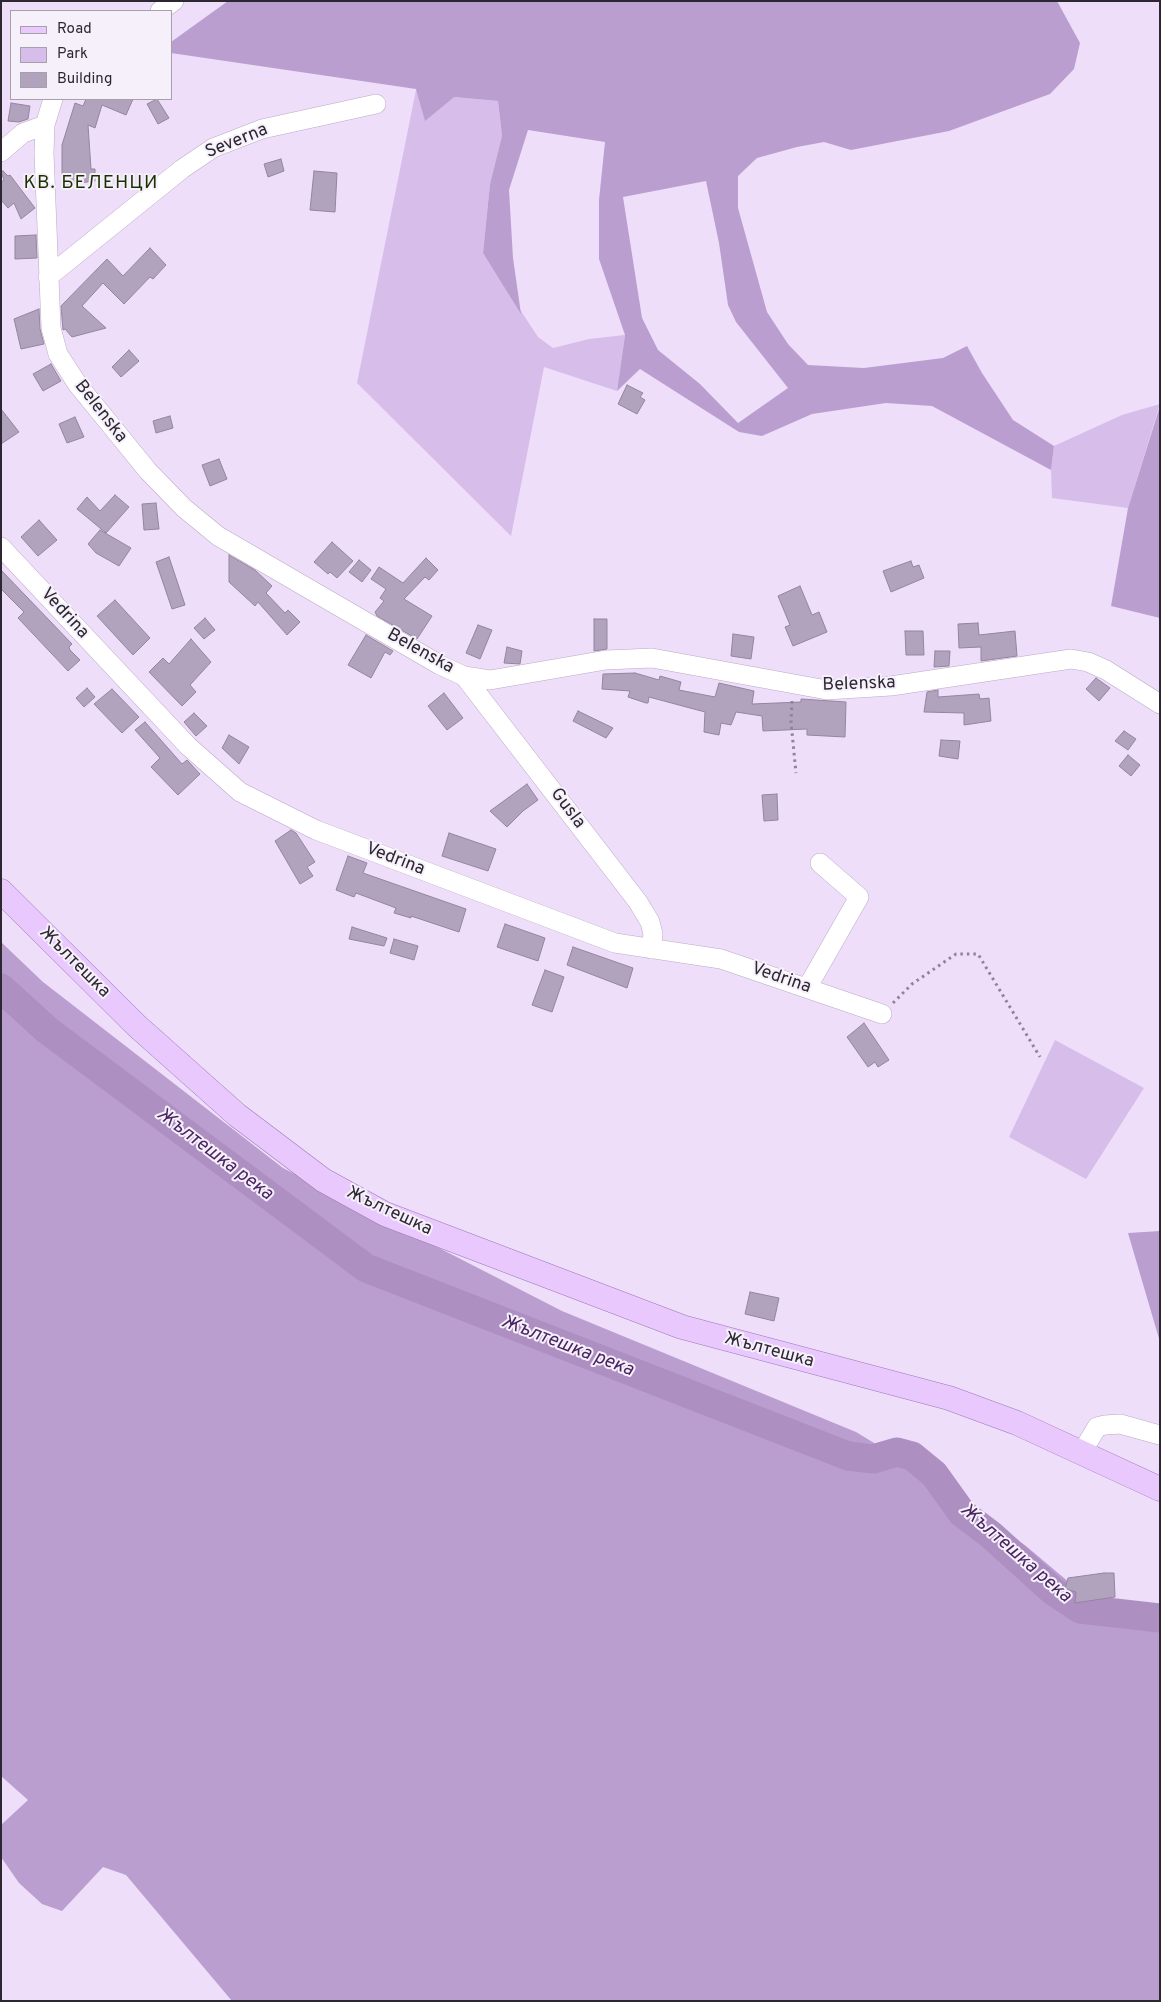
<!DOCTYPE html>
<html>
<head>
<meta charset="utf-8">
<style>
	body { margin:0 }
	#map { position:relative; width:1161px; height:2002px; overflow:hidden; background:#eedefa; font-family:Overpass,sans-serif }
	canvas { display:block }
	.frame { position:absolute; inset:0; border:2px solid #2d2732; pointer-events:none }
	.legend { position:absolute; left:10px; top:10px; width:162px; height:90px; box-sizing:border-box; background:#f6f0fb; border:1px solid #a6a0ab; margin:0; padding:6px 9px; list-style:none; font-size:15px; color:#2d2732 }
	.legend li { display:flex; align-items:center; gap:10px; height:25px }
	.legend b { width:25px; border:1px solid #a6a0ab }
</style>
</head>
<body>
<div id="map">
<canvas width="1161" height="2002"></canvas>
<div class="frame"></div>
<ul class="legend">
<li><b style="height:6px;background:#e8c8fd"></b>Road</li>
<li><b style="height:14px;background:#d7bdea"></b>Park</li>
<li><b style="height:14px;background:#b1a2bd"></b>Building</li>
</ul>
</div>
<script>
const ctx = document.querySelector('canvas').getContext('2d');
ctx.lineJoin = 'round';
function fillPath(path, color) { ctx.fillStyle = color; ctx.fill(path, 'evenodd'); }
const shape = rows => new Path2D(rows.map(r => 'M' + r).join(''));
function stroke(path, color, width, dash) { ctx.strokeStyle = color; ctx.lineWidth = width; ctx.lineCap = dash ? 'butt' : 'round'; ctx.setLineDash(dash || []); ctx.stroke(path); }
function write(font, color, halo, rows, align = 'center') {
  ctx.font = font + ' Overpass,sans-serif'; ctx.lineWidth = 4; ctx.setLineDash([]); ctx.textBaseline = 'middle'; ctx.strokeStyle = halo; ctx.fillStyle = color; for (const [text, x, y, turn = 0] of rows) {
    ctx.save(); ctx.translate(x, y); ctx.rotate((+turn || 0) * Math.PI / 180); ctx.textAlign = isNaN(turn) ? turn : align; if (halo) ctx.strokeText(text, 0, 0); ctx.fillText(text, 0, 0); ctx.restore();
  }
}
fillPath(shape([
	[416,90,454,97,498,101,502,136,490,184,483,253,538,337,553,348,589,339,625,335,617,391,544,367,511,536,357,383],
	[1160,404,1128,508,1052,498,1051,470,1054,446,1122,415],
	[1055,1040,1144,1088,1086,1179,1009,1137]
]), '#d7bdea');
fillPath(shape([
	[228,1,1057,1,1080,43,1074,69,1050,94,949,131,851,150,824,142,797,147,757,158,738,176,738,208,767,312,788,344,808,365,864,368,943,358,967,346,982,373,1013,420,1054,446,1051,470,932,406,886,403,812,414,762,436,739,432,640,369,617,391,625,335,599,259,599,200,605,142,528,130,509,190,513,258,521,314,483,253,490,184,502,136,498,101,454,97,425,121,416,89,171,53,171,42],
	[706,181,719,243,728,305,736,322,788,388,738,423,700,384,658,350,642,318,623,197],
	[1160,406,1160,618,1111,606,1128,508],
	[1,942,43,982,283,1168,562,1311,856,1432,940,1483,1026,1546,1109,1616,1160,1628,1160,2001,232,2001,126,1875,103,1867,62,1911,42,1904,19,1883,1,1857,1,1825,28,1800,1,1776],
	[1160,1231,1160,1342,1128,1233]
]), '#bb9ed0');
stroke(shape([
	[1,988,47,1030,366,1268,848,1456,873,1459,897,1452,912,1456,934,1474,962,1513,991,1535,1053,1591,1080,1609,1160,1618]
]), '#ad90c1', 29);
const building = shape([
	[86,99,133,99,126,115,102,105,95,128,88,125,91,169,95,169,95,181,62,185,62,145,75,103,83,106,86,99],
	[157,99,169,118,158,124,147,104,157,99],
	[11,103,30,106,28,119,19,122,8,121,11,103],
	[281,159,284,171,268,177,264,164,281,159],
	[3,171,8,176,10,175,35,208,21,219,14,203,8,208,1,200,1,182,4,180,1,172,3,171],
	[314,171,337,173,335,212,310,210,314,171],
	[36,235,37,258,15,259,15,236,36,235],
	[150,248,166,265,153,279,150,277,124,304,103,283,82,306,106,328,72,337,65,329,63,330,61,306,107,259,123,276,150,248],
	[39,309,40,329,44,344,21,349,14,319,39,309],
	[129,350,139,361,121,377,112,367,129,350],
	[51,364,61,381,43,391,33,374,51,364],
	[627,385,643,393,640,397,645,400,637,414,618,404,627,385],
	[1,409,19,432,1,444,1,409],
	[170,416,173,428,156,433,153,421,170,416],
	[75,417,84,437,67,443,59,424,75,417],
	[219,459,227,479,210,486,202,465,219,459],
	[115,495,129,507,106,533,77,509,87,497,100,511,115,495],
	[156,503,159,529,144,530,142,504,156,503],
	[39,520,57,540,38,556,21,537,39,520],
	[100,530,131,548,119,566,96,553,88,544,100,530],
	[332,542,353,561,337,578,330,572,328,574,314,562,332,542],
	[229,555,255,570,272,586,266,593,285,613,288,610,300,622,287,635,258,602,255,606,229,582,229,555],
	[169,557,185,605,172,609,156,562,169,557],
	[426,558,438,570,429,580,425,577,404,599,432,616,417,639,377,616,375,612,384,601,380,598,386,589,371,579,379,567,403,583,426,558],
	[359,560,371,570,362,582,349,572,359,560],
	[911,561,913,567,919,565,924,578,891,592,883,571,911,561],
	[1,570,72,644,69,647,70,650,80,660,68,671,18,618,24,612,1,589,1,570],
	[800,586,812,615,819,612,827,632,793,646,785,627,790,625,778,596,800,586],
	[115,600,150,638,133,655,97,616,115,600],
	[205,618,215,630,204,639,194,628,205,618],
	[594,619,607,619,607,649,594,651,594,619],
	[978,623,979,635,1015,631,1017,656,981,661,981,647,959,648,958,624,978,623],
	[478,625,492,630,480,659,466,653,478,625],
	[905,631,923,631,924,655,906,655,905,631],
	[733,634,754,637,751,659,731,656,733,634],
	[366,635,393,651,390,655,385,652,371,678,348,665,366,635],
	[191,639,211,662,190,685,196,692,182,706,149,672,163,658,169,664,191,639],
	[507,647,522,651,520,664,504,663,507,647],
	[935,651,950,651,949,666,934,667,935,651],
	[635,673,659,680,660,676,681,682,679,690,715,697,719,683,754,691,752,704,801,702,801,699,846,702,845,737,807,735,807,729,763,731,762,716,736,712,731,725,721,723,719,735,704,732,705,712,649,697,648,703,646,703,628,697,630,691,602,689,603,674,635,673],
	[1096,678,1110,688,1099,701,1086,689,1096,678],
	[87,688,95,697,84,707,76,698,87,688],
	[112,689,139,717,122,733,94,704,112,689],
	[938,690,938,697,979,694,980,699,989,698,991,721,964,725,964,713,924,712,927,692,938,690],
	[444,693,463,718,447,730,428,706,444,693],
	[578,711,613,728,606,738,573,721,578,711],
	[194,713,207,726,196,736,184,722,194,713],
	[145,722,182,764,187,760,200,774,178,795,151,767,160,758,135,730,145,722],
	[1124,731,1136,739,1128,750,1115,741,1124,731],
	[229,735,249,747,239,764,222,748,229,735],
	[941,740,960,741,958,759,939,756,941,740],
	[1128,755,1140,765,1131,776,1119,766,1128,755],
	[527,784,538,800,523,811,507,827,490,811,527,784],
	[777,794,778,820,764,821,762,795,777,794],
	[291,830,296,833,315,862,307,867,313,876,300,884,275,841,291,830],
	[449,833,496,849,488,871,442,856,449,833],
	[348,856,367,863,363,873,466,909,459,932,411,916,411,918,394,913,396,908,356,893,354,897,336,890,348,856],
	[505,924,545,938,538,961,497,947,505,924],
	[352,927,387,938,384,946,349,939,352,927],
	[394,939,418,946,414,960,390,953,394,939],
	[573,947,633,968,627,988,567,965,573,947],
	[545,970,564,977,552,1012,532,1005,545,970],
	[864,1023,889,1060,878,1067,875,1062,868,1067,847,1037,864,1023],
	[750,1292,779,1298,774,1321,745,1314,750,1292],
	[1104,1573,1114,1573,1115,1597,1075,1603,1076,1592,1065,1589,1068,1578,1104,1573]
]);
fillPath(building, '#b1a2bd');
stroke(building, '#94859f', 1);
const minor = shape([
	[160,11,174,1],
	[53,99,45,125,44,153,51,328,58,354,78,385,148,471,184,508,218,536,440,665,464,676,490,680,606,660,652,658,827,690,891,686,1071,659,1088,662,1106,670,1160,704],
	[1,152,23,133,45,125],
	[48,277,182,169,213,148,262,129,376,104],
	[1,547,188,746,240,792,316,830,615,943,721,959,882,1014],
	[464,676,638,902,650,922,653,934,651,949],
	[807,988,859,897,820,863],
	[1082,1452,1097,1427,1105,1425,1120,1424,1160,1435]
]);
const major = shape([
	[1,891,137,1026,237,1115,323,1180,385,1214,682,1327,949,1398,1017,1423,1160,1489]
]);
stroke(minor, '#b9aac4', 20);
stroke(major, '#9c78b5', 25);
stroke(shape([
	[792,701,791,722,796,773],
	[893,1003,912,984,956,954,978,954,1040,1057]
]), '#8f8497', 3, [2.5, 4]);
stroke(minor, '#fff', 19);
stroke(major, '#e8c8fd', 24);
write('18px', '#2d2732', '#f6f0fb', [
	["Severna",237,142,-22],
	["Belenska",100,412,52],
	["Vedrina",64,614,47],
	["Belenska",420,652,29],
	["Belenska",859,685,-2],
	["Gusla",567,809,53],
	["Vedrina",395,860,21],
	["Жълтешка",74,963,45],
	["Vedrina",781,979,19],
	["Жълтешка",389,1212,25],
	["Жълтешка",769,1351,15]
]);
ctx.letterSpacing = '1px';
write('19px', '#1a3000', '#f6f0fb', [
	["КВ. БЕЛЕНЦИ",91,184]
]);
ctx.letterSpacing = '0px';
write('italic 19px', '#4a2461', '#f6f0fb', [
	["Жълтешка река",214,1155,37],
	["Жълтешка река",567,1347,21],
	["Жълтешка река",1015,1554,41]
]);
</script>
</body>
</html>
